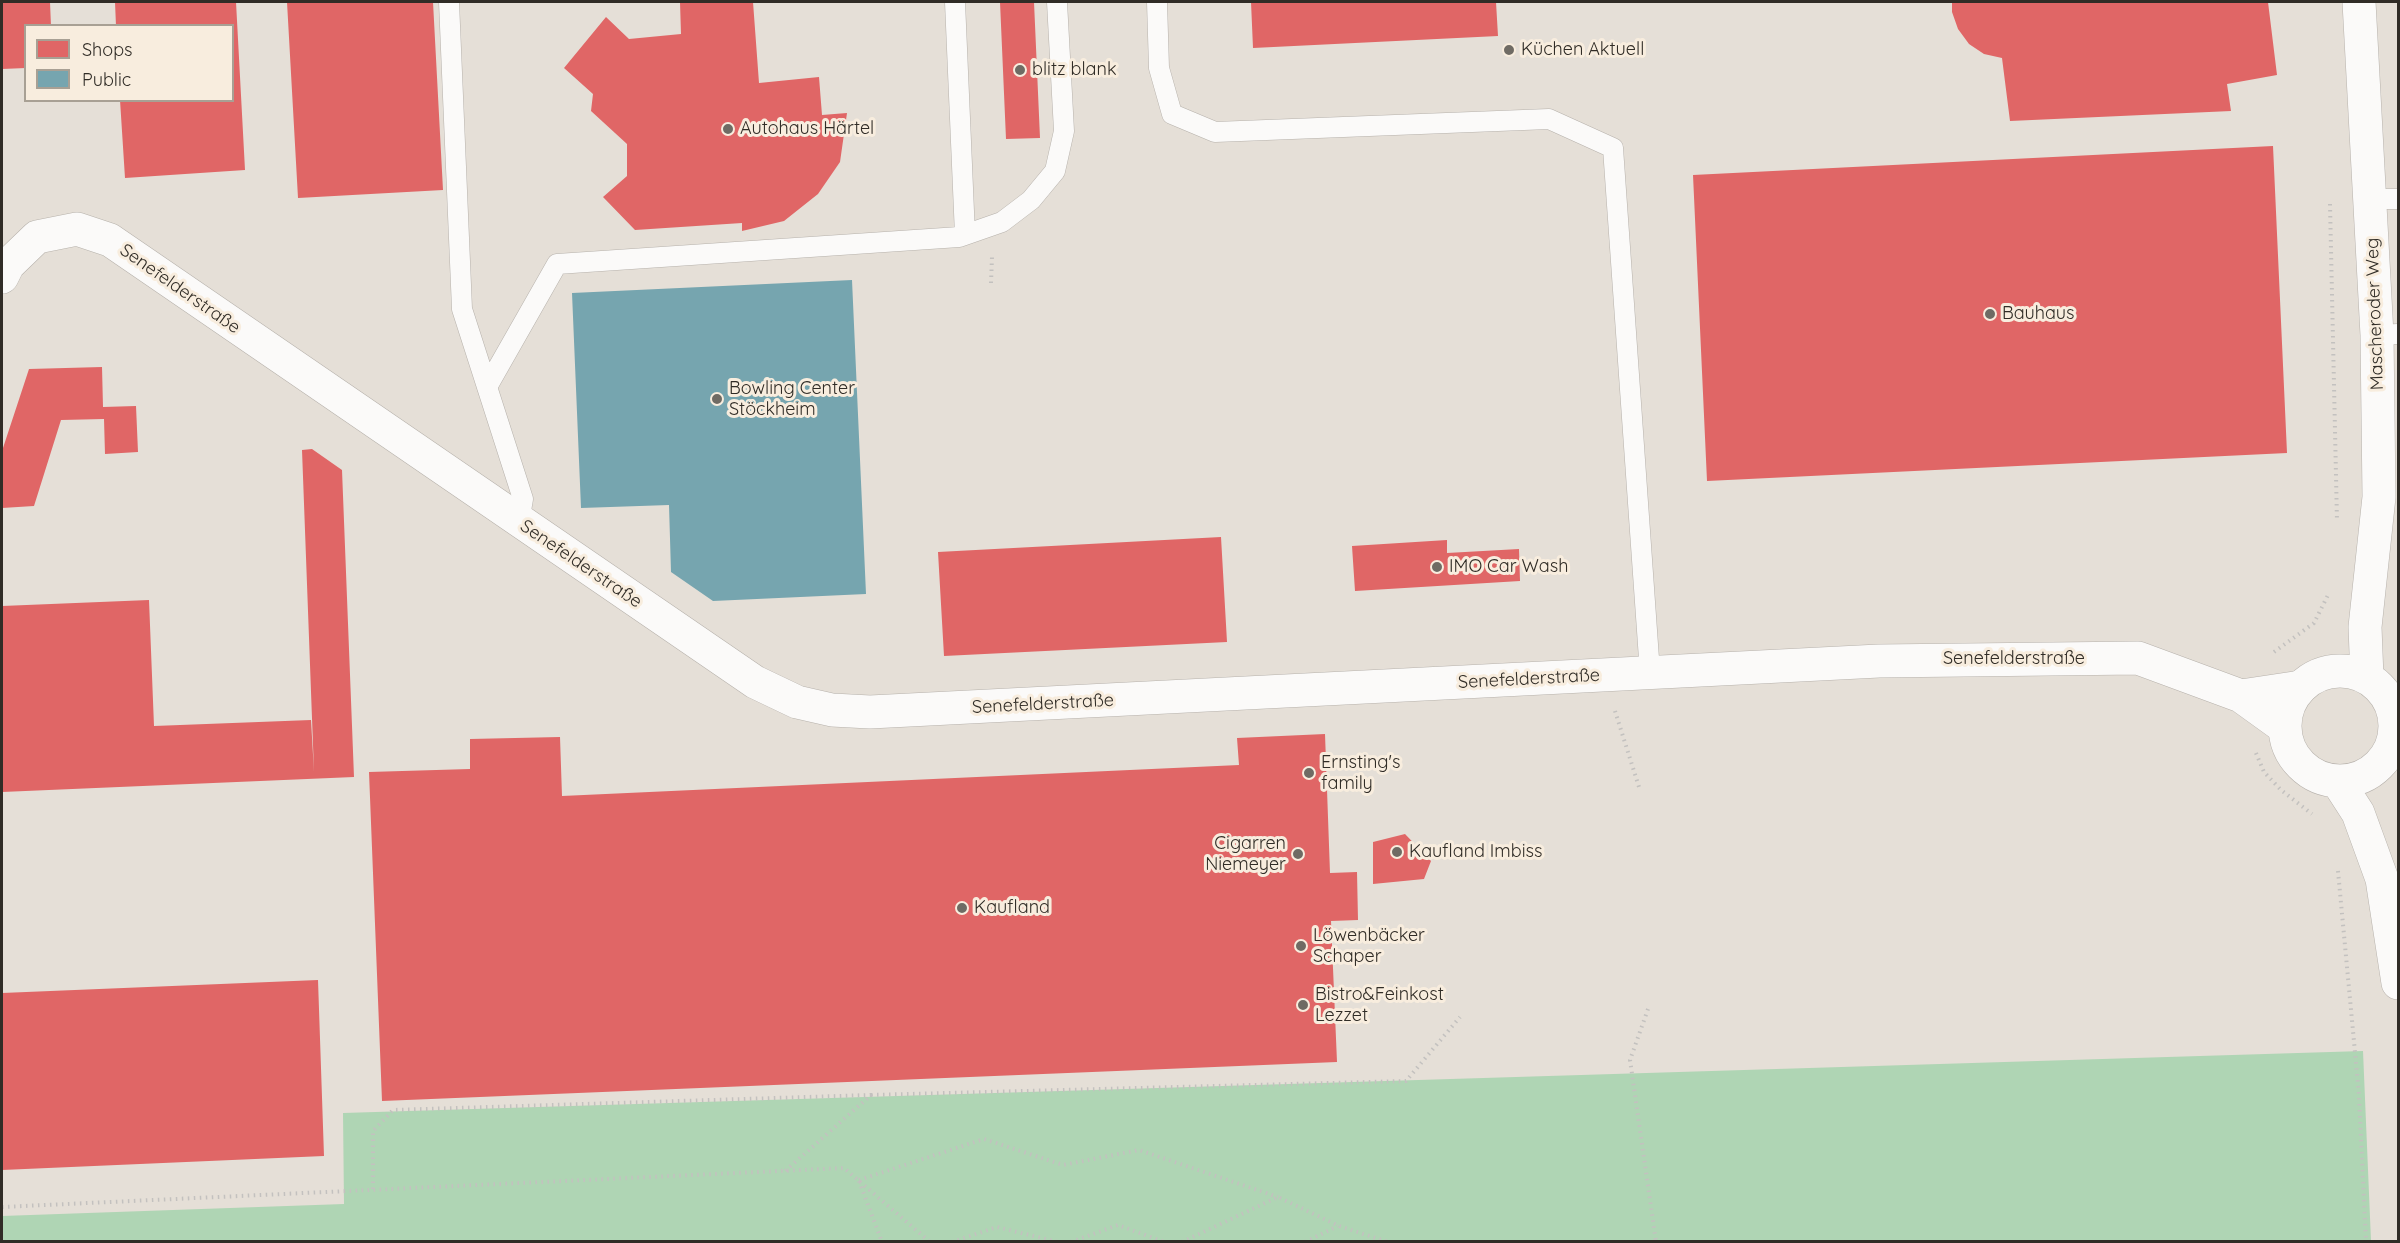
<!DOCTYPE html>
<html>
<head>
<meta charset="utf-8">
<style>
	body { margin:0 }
	#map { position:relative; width:2400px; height:1243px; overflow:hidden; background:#e5dfd7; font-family:Quicksand,sans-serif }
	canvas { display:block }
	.frame { position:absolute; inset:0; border:3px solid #302c26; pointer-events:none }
	.legend { position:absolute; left:24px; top:24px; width:210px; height:78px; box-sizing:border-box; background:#f8edde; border:2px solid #a8a094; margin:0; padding:8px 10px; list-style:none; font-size:18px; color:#302c26 }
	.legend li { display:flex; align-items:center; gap:12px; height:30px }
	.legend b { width:30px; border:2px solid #a8a094 }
</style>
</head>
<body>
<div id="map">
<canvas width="2400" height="1243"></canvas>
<div class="frame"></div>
<ul class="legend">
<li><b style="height:16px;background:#e06666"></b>Shops</li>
<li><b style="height:16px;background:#76a5af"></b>Public</li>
</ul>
</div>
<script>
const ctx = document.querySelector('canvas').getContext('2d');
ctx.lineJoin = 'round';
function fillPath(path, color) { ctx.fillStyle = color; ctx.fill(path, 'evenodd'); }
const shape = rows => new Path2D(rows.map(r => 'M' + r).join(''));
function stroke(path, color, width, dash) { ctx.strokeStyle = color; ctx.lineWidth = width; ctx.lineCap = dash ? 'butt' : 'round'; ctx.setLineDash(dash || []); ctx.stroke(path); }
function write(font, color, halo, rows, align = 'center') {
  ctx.font = font + ' Quicksand,sans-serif'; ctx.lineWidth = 6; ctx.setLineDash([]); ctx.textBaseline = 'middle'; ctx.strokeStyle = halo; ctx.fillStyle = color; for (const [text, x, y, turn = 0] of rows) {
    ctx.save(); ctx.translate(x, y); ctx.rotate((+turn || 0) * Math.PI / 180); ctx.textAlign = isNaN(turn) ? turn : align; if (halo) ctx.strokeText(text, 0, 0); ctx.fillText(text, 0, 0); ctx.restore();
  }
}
fillPath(shape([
	[2363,1051,2371,1241,2,1241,2,1216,344,1204,343,1113]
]), '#afd5b4');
fillPath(shape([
	[2,2,50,2,51,26,26,26,26,68,2,69],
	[115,2,236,2,245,170,125,178,120,100,232,100,232,26,116,26],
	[287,2,433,2,443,190,298,198],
	[680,2,753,2,759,83,819,77,822,115,847,113,840,162,818,194,784,221,742,231,742,223,635,230,603,197,627,176,627,144,591,111,593,94,564,68,606,17,629,39,681,34],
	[1000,2,1034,2,1040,138,1006,139],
	[1251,2,1496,2,1498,36,1253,48],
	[1952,2,2268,2,2277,75,2227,84,2231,111,2010,121,2002,58,1984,54,1969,44,1958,29,1952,12],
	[2273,146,2287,453,1707,481,1693,175],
	[102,367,103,407,136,406,138,452,105,454,104,419,61,420,34,506,2,508,2,451,29,369],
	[312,449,342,470,354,777,2,792,2,606,149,600,154,726,311,720,314,772,302,450],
	[1221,537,1227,642,944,656,938,552],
	[1447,540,1447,553,1519,549,1520,581,1355,591,1352,546],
	[1325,734,1330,873,1357,872,1358,920,1331,921,1337,1062,382,1101,369,772,470,769,470,739,560,737,562,796,1239,765,1237,738],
	[1405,834,1431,861,1424,879,1373,884,1373,842],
	[318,980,324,1156,2,1170,2,993]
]), '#e06666');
fillPath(shape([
	[852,280,866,594,713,601,671,572,669,505,581,508,572,293]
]), '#76a5af');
const service = shape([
	[449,2,462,309,523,499,519,522],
	[955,2,965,235],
	[1157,2,1159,68,1172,114,1215,132,1549,119,1613,148,1650,673],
	[2370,199,2398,199],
	[2377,335,2398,334],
	[487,387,557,264,959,237,1002,222,1031,200,1055,171,1064,131,1057,2]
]);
const minor = shape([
	[2,277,8,265,37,237,77,229,110,240,755,682,797,702,832,710,870,712,1879,661,2138,658,2241,696,2284,727],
	[2241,696,2301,687]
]);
const tertiary = shape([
	[2359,2,2377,335,2379,497,2365,627,2367,678],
	'2285 726a55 55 0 1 1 110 0a55 55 0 1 1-110 0Z',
	[2338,782,2358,813,2382,879,2398,983]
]);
stroke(service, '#b6b1ab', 21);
stroke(minor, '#b6b1ab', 34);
stroke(tertiary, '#b6b1ab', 34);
stroke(shape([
	[2330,204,2337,521],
	[991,283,992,257],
	[2274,652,2314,623,2329,593],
	[1615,711,1639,787],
	[2256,753,2264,772,2281,790,2312,814],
	[2338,871,2359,1095,2366,1242],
	[1648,1009,1630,1060,1656,1242],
	[871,1095,1406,1081,1460,1017],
	[859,1180,984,1139,1063,1165,1139,1150,1278,1197],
	[859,1181,882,1242],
	[373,1189,373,1131,393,1110,871,1095,783,1173],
	[2,1207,844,1168,930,1242],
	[952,1242,997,1227,1058,1242],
	[1071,1242,1118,1225,1164,1242],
	[1182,1242,1278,1197,1339,1226,1388,1242],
	[1305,1242,1338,1226]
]), '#c3c1bf', 4, [1.5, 4.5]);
stroke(service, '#fbfaf9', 20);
stroke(minor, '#fbfaf9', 33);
stroke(tertiary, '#fbfaf9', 33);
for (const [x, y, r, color] of [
	[1509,50,6,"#6f6b64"],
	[1020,70,6,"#6f6b64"],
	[728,129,6,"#6f6b64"],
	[1990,314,6,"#6f6b64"],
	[717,399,6,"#6f6b64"],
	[1437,567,6,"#6f6b64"],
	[1309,773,6,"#6f6b64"],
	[1397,852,6,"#6f6b64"],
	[1298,854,6,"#6f6b64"],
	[962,908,6,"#6f6b64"],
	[1301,946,6,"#6f6b64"],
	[1303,1005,6,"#6f6b64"]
]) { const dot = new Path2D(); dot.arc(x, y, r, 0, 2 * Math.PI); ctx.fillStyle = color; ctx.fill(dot); stroke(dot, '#f8edde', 2); }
write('18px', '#302c26', '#f8edde', [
	["Küchen Aktuell",1521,50],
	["blitz blank",1032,70],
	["Autohaus Härtel",740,129],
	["Bauhaus",2002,314],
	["Bowling Center",729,389],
	["Stöckheim",729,410],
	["IMO Car Wash",1449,567],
	["Ernsting's",1321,763],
	["family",1321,784],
	["Cigarren",1286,844,"right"],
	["Niemeyer",1286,865,"right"],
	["Kaufland Imbiss",1409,852],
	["Kaufland",974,908],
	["Löwenbäcker",1313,936],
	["Schaper",1313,957],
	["Bistro&Feinkost",1315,995],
	["Lezzet",1315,1016]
], 'left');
write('18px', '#302c26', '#f8edde', [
	["Senefelderstraße",180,289,35],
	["Mascheroder Weg",2375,314,-92],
	["Senefelderstraße",581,564,34],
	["Senefelderstraße",2014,659],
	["Senefelderstraße",1529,679,-3],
	["Senefelderstraße",1043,704,-3]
]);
</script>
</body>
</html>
